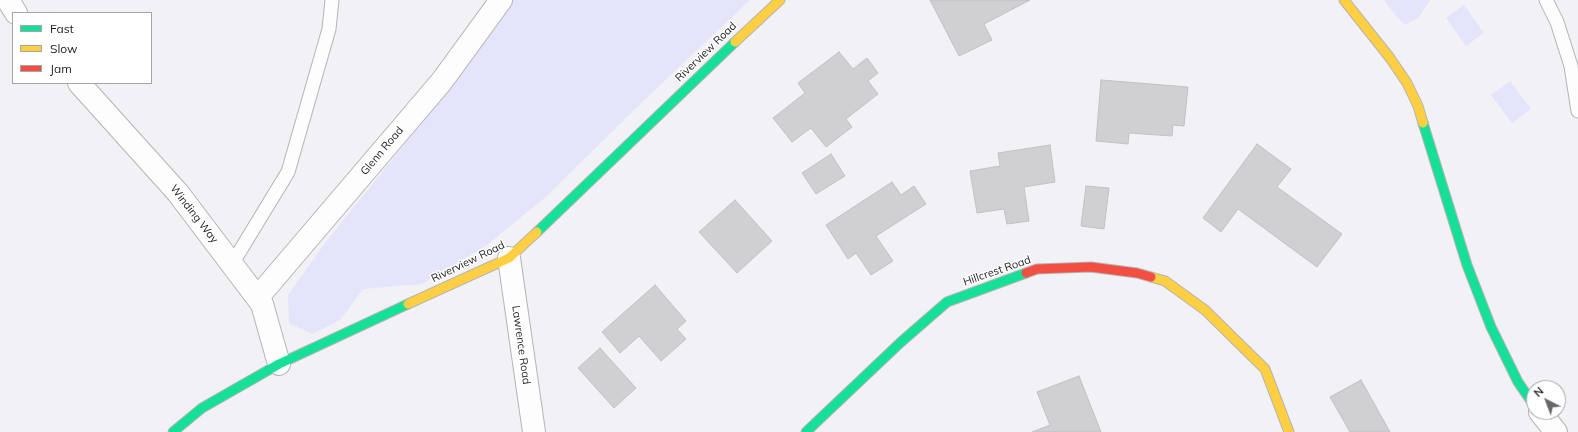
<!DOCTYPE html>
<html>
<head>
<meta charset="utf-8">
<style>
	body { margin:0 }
	#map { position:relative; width:1578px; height:432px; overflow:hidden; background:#f2f2f6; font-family:Mulish,sans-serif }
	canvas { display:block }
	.legend { position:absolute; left:12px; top:12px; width:140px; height:72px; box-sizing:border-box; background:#fff; border:1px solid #a5a5a6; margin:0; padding:5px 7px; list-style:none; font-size:12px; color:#1e1e20 }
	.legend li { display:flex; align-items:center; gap:8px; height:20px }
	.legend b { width:20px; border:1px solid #a5a5a6 }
	.north { position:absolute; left:1526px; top:380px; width:40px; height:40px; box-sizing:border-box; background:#fff; border:1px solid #a5a5a6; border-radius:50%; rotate:318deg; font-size:11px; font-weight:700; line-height:16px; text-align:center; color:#1e1e20 }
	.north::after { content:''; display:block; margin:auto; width:14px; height:18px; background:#68686b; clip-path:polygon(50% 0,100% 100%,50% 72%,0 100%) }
</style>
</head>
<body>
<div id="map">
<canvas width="1578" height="432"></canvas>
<ul class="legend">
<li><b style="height:5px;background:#16e098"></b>Fast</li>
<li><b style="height:5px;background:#ffcf43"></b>Slow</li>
<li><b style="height:5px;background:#f24e42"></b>Jam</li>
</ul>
<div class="north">N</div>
</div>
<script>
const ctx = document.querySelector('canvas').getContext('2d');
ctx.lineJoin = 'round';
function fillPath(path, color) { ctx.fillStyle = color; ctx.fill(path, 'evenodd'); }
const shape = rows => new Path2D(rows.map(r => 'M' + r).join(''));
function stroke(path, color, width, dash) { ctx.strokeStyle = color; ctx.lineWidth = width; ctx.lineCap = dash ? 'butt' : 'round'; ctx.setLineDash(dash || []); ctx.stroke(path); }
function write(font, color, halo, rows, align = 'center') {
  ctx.font = font + ' Mulish,sans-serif'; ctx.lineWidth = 3; ctx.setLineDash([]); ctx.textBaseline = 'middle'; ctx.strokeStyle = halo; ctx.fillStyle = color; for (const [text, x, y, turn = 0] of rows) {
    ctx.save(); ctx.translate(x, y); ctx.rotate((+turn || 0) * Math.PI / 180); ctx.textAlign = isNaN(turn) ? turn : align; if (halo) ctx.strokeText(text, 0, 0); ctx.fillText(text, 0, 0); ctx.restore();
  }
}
fillPath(shape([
	[513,0,750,0,638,106,547,196,487,245,422,284,363,289,340,320,312,334,289,323,288,295,325,243,470,63],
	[1384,0,1430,0,1419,17,1405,25,1395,15],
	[1464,5,1484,33,1466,46,1446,18],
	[1510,81,1531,109,1512,123,1491,95]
]), '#e4e4fa');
const building = shape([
	[930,0,1030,0,984,24,992,40,959,56,930,0],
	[839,52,853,69,867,58,878,73,868,81,878,94,846,119,852,127,826,147,811,128,792,142,773,118,805,93,798,83,839,52],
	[1101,80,1188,87,1184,126,1173,125,1172,136,1129,133,1128,144,1096,141,1101,80],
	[1257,144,1291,169,1277,187,1342,234,1317,267,1238,209,1221,232,1203,218,1257,144],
	[1050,145,1055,182,1024,187,1029,221,1007,224,1004,209,977,213,970,171,1000,166,998,153,1050,145],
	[831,154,845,176,816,194,802,173,831,154],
	[892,182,901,195,914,186,926,204,876,236,893,261,871,275,856,253,848,259,826,225,892,182],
	[1086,186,1109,188,1104,229,1081,226,1086,186],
	[735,200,772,241,737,273,699,232,735,200],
	[655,285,686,321,677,329,686,339,661,361,639,336,620,353,602,332,655,285],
	[600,348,636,388,614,408,578,368,600,348],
	[1079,376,1101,432,1032,432,1050,425,1037,392,1079,376],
	[1361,380,1390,432,1350,432,1330,397,1361,380]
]);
fillPath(building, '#d0cfd1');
stroke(building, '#c1c0c2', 1);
const lane = shape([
	[1546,0,1557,22,1571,66,1578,111],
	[232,264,288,172,329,29,332,0]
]);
const street = shape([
	[8,0,16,13],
	[79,83,178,193,262,304,279,364],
	[509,258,534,432],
	[258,297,442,81,501,0],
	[1540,412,1556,432]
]);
const fast = shape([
	[1423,123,1467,265,1491,327,1518,382,1534,405],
	[537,232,735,42],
	[173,432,202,408,279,364,408,304],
	[806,432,901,342,947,302,1026,273]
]);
const slow = shape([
	[1344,0,1390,58,1407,83,1418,106,1423,123],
	[735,42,780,0],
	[1151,277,1165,281,1205,310,1265,369,1289,432],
	[408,304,509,258,537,232]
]);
const jam = shape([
	[1026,273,1037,269,1091,267,1137,273,1151,277]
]);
stroke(lane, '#b4b4b6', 15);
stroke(street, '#b4b4b6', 24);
stroke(fast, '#b4b4b6', 11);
stroke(slow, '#b4b4b6', 11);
stroke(jam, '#b4b4b6', 11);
stroke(lane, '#fdfdfe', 13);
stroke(street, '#fdfdfe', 22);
stroke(fast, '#16e098', 9);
stroke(slow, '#ffcf43', 9);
stroke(jam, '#f24e42', 9);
write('11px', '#1e1e20', '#fff', [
	["Riverview Road",706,52,-44],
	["Glenn Road",382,151,-50],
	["Winding Way",194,214,52],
	["Riverview Road",468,262,-26],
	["Hillcrest Road",997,271,-19],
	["Lawrence Road",521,345,82]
]);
</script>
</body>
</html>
